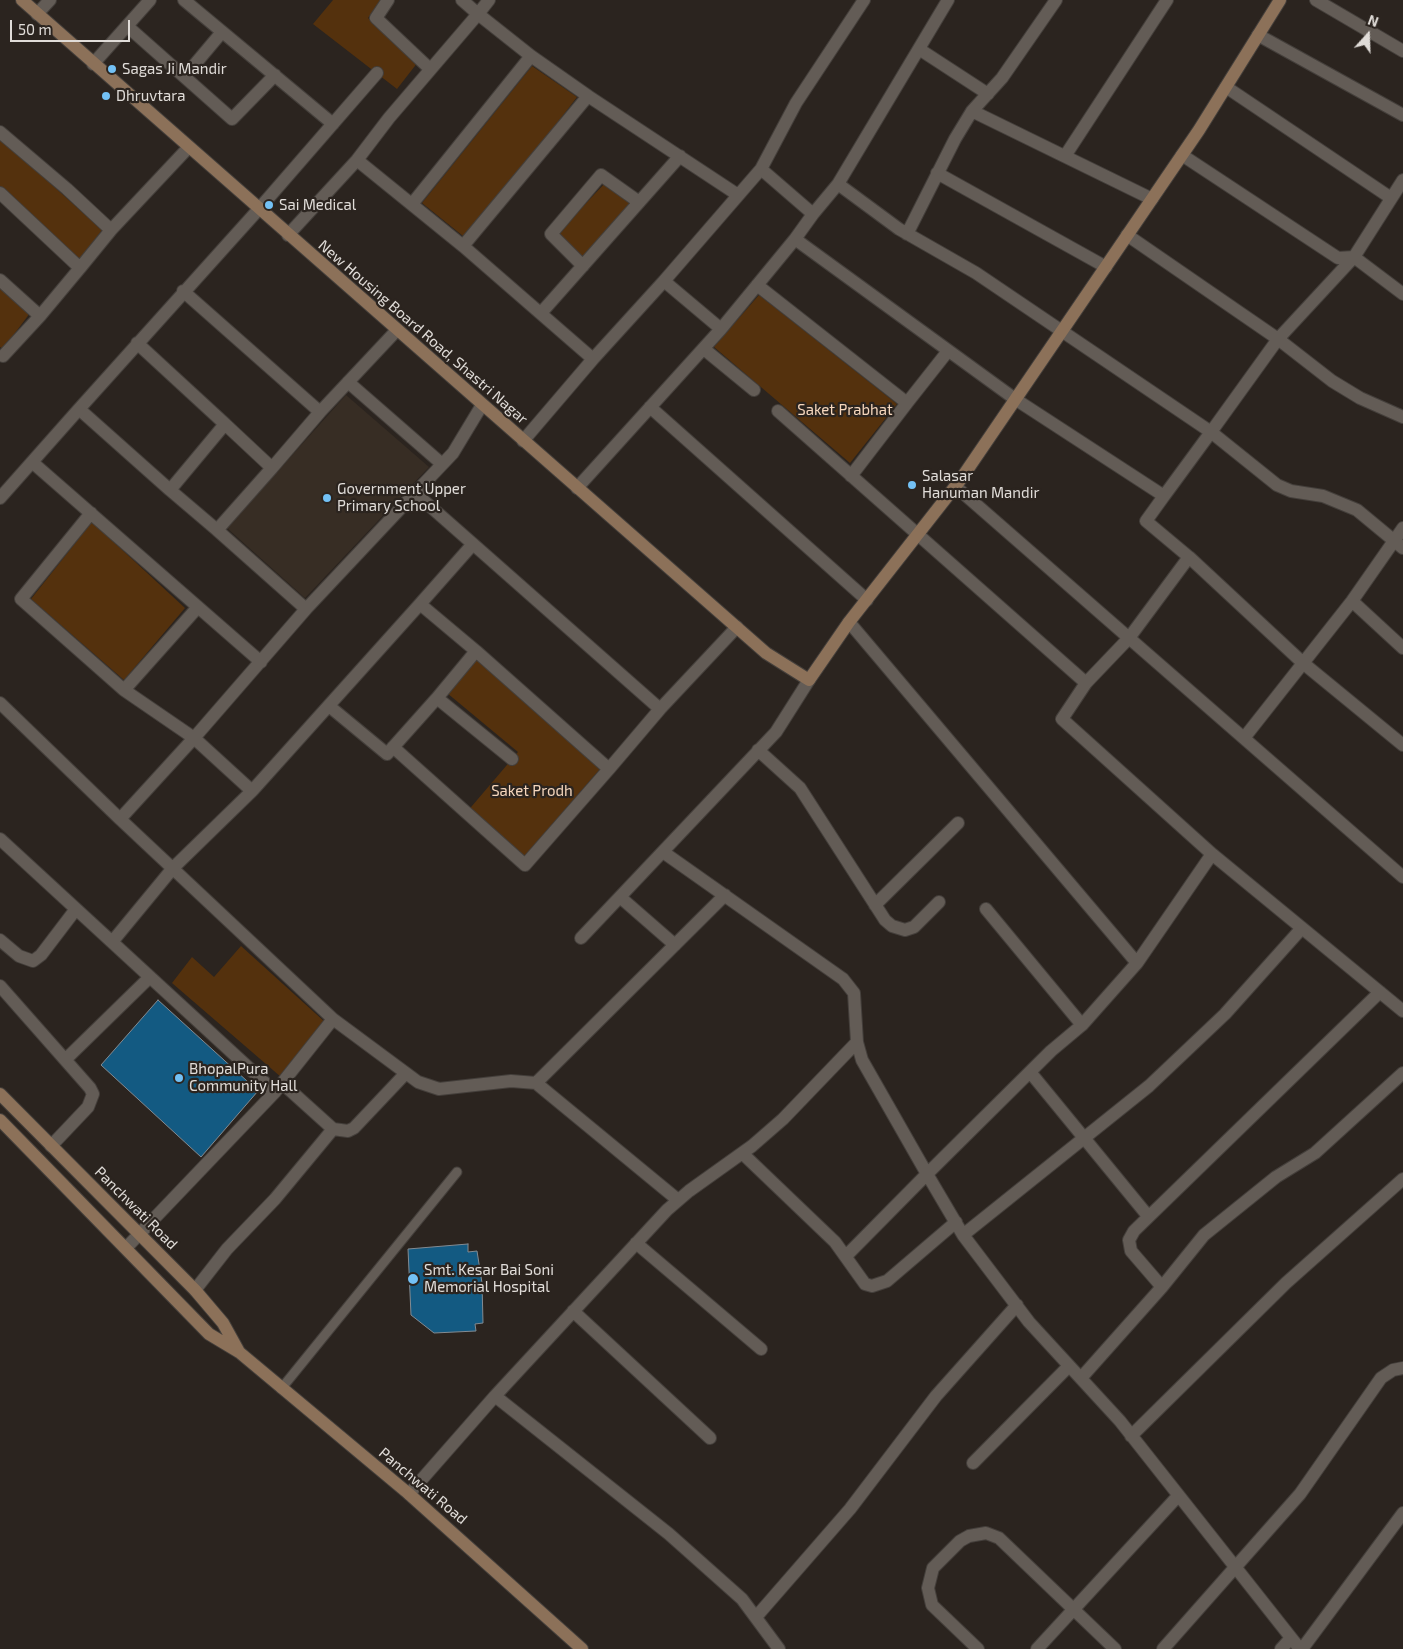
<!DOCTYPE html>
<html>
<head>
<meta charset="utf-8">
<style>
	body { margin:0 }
	#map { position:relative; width:1403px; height:1649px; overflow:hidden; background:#2b241f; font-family:"Exo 2",sans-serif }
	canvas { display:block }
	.north { position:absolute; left:1343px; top:10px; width:50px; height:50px; -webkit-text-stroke:4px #2b241f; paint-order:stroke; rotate:20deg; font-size:14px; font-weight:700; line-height:20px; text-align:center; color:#e0dcd8 }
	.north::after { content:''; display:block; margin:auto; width:18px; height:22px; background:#e0dcd8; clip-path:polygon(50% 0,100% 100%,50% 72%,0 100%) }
	.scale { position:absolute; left:10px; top:20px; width:120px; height:22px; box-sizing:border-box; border:2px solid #e0dcd8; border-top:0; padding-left:6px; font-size:15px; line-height:18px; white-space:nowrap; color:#e0dcd8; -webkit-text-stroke:4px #2b241f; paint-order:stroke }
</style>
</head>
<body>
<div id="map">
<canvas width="1403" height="1649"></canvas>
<div class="north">N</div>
<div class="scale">50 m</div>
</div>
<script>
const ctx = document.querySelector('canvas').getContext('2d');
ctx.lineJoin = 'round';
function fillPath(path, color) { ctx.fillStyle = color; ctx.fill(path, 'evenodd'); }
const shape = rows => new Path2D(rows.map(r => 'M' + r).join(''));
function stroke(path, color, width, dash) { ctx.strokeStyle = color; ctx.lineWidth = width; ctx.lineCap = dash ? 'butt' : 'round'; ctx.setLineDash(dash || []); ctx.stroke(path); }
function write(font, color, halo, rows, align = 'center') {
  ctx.font = font + ' "Exo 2",sans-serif'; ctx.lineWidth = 4.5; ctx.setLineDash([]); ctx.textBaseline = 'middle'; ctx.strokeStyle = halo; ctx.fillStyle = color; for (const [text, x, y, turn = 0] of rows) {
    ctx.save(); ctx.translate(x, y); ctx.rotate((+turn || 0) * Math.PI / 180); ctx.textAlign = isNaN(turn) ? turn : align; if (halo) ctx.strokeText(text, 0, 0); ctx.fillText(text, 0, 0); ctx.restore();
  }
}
fillPath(shape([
	[346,395,429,467,305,598,227,528]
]), '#372d24');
fillPath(shape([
	[333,0,381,0,368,18,418,62,397,89,313,24],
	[532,66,577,97,468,240,422,203],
	[0,138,102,230,79,260,0,187],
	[606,182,632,205,584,262,556,235],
	[0,286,30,313,3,349,0,347],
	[759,295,897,404,850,463,714,347],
	[92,522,185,608,124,680,31,599],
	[477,659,600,769,524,857,466,813,518,752,447,693],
	[241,946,326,1023,281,1077,172,983,192,957,214,977]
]), '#54310d');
const building = shape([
	[158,1000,258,1091,201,1157,101,1065,158,1000],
	[468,1244,468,1252,477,1251,482,1283,483,1323,475,1324,476,1331,434,1333,411,1315,408,1249,468,1244]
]);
fillPath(building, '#135a82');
stroke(building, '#838b92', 1);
const lane = shape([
	[281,1389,457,1172]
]);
const street = shape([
	[184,0,333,124],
	[388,0,376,18,430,69],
	[462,0,478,14,489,0],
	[1316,0,1403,51],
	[37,14,50,0],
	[127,26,232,119,275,75],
	[1258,35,1403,115],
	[919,49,988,94],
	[93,64,150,0],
	[185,76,222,32],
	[1226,87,1391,198],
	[588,96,738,195],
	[972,111,1152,199],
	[0,132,67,189,111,230,188,148],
	[1182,155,1338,258,1354,257,1403,294],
	[1065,156,1167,0],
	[357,160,463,246],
	[761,169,796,103,864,0],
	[937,173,1106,267],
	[1403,180,1354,257,1278,339,1332,381,1360,398,1403,417],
	[838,184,948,0],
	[0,193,80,268,40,316,0,280],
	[412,204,531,56],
	[907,234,955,139,972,111,1002,78,1056,0],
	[288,235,357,160,389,118,478,14,531,56,588,96,463,246,593,359,523,441],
	[1127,235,1278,339,1211,432,1277,485,1291,491,1323,496,1357,510,1403,548],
	[583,266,551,234,601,175,639,202],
	[80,268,111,230],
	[664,281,761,169,813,214,795,239],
	[757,285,907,403,851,476],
	[183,291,320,412,272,468],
	[541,313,680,156],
	[721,329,795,239,1015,399,1164,496,1211,432,976,273,899,229,838,184,813,214],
	[137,343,225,424],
	[704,349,754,390],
	[3,356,40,316],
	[348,382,442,464],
	[907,403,948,351],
	[650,407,867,600],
	[79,409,258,210,377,73],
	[778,411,1086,683,1129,638,955,486],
	[320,412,397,330],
	[32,462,261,662],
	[577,488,721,329,664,281,593,359],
	[170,490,217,530],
	[1164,496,1146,521,1189,557,1129,638,1403,877],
	[0,498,79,409,170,490,225,424,272,468,217,530,306,609,194,738,252,791,420,604,476,651,437,698,512,759],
	[91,513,21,599,124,690,198,607],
	[473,544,660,709,609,769,476,651],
	[1189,557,1303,663,1403,745],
	[1352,601,1403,648],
	[420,604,473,544,415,493,453,453,482,405],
	[306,609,415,493],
	[1086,683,1062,719,1212,854,1137,963],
	[0,703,120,819,194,738,124,690],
	[329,706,387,754,437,698],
	[660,709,737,627],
	[1244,738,1352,601,1403,528],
	[393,747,525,865,609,769],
	[758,750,800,788,885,920,892,926,905,930,914,927,939,902],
	[120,819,333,1019,418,1082,439,1089,511,1081,536,1083,678,1200],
	[0,839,275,1092],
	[663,852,843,979,854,993,857,1042,862,1060,927,1174,1051,1051,1082,1025,1137,963,849,622],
	[1212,854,1403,1011],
	[620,897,675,945],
	[875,905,958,823],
	[986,909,1082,1025],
	[581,938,776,732,809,680],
	[0,940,19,956,33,961,41,955,76,909],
	[112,942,173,868,252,791],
	[0,986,90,1088,93,1094,88,1107,51,1146],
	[66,1059,150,977],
	[1030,1072,1148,1216],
	[536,1083,725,895],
	[333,1129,348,1131,354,1128,406,1073],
	[742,1153,835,1242,865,1284,872,1286,887,1281,956,1222],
	[963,1235,1149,1086,1225,1014,1302,928],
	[636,1243,761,1349],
	[126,1248,275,1092,333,1019],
	[846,1256,927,1174,963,1235,1029,1322,1120,1421,1300,1649],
	[1162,1287,1131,1251,1129,1240,1134,1231,1380,992],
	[195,1290,227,1249,275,1199,333,1129,282,1083],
	[573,1311,710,1438],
	[1081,1378,1162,1287,1204,1235,1276,1177,1315,1153,1403,1073],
	[495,1396,669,1534,742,1599,779,1649],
	[1131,1436,1286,1283,1403,1179],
	[973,1463,1069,1366],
	[409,1494,495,1396,667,1210,689,1191,752,1146,783,1119,857,1042],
	[756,1617,850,1509,936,1396,1017,1305],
	[978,1649,932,1605,928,1588,933,1568,960,1541,969,1536,986,1533,999,1538,1115,1649],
	[1037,1649,1178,1496],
	[1163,1649,1300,1494,1381,1378,1393,1370,1403,1368],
	[1281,1649,1291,1638],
	[1302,1649,1403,1513]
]);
const secondary = shape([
	[22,0,766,653,809,680,849,622,961,479,1199,130,1280,0],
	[0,1094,195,1290,223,1323,239,1352],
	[0,1120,209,1334,239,1352,409,1494,582,1649]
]);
stroke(lane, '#443f3b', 11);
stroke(street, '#443f3b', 14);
stroke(secondary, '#443f3b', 14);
stroke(lane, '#635c56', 9);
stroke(street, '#635c56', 12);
stroke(secondary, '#8c7159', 12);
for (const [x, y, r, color] of [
	[112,69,5,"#73c1f5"],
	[106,96,5,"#73c1f5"],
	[269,205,5,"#73c1f5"],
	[912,485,5,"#73c1f5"],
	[327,498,5,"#73c1f5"],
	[179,1078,5,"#73c1f5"],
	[413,1279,6,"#73c1f5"]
]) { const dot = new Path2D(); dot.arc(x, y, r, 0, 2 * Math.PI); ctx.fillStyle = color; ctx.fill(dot); stroke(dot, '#2b241f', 2); }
write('15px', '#e0dcd8', '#2b241f', [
	["Sagas Ji Mandir",122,69],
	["Dhruvtara",116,96],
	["Sai Medical",279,205],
	["Salasar",922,476],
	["Hanuman Mandir",922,493],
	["Government Upper",337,489],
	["Primary School",337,506],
	["BhopalPura",189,1069],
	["Community Hall",189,1086],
	["Smt. Kesar Bai Soni",424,1270],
	["Memorial Hospital",424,1287]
], 'left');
write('15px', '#e0dcd8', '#2b241f', [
	["New Housing Board Road, Shastri Nagar",423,332,41],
	["Panchwati Road",136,1208,45],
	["Panchwati Road",423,1486,40]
]);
write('15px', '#f6d7bd', '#2b241f', [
	["Saket Prabhat",845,410],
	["Saket Prodh",532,791]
]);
</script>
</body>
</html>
